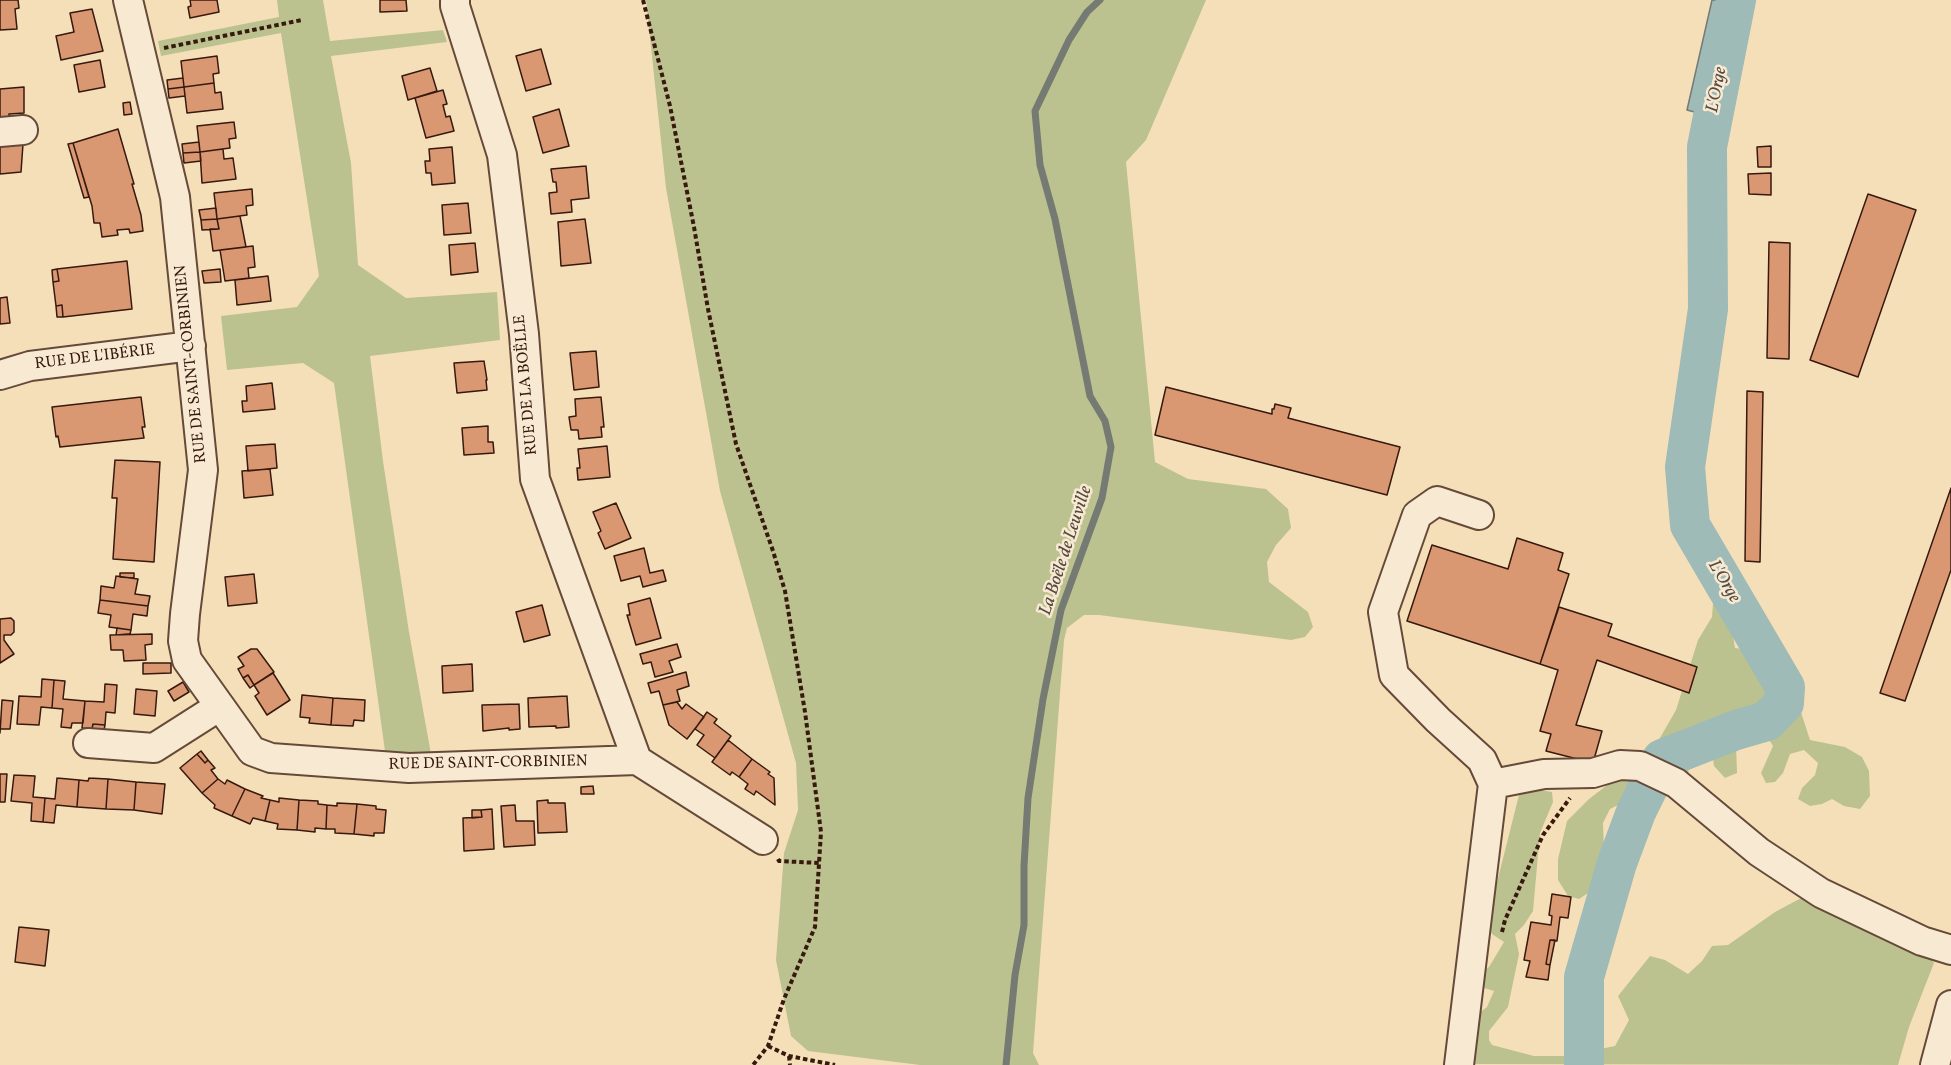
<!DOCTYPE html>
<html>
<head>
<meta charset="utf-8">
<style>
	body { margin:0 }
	canvas { display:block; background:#f5dfb9 }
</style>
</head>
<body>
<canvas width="1951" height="1065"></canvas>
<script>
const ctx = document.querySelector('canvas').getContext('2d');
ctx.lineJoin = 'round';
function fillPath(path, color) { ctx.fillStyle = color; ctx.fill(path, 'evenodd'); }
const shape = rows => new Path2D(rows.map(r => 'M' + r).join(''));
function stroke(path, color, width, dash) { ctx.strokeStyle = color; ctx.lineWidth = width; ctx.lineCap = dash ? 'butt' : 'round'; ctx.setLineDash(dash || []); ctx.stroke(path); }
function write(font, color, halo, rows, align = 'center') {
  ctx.font = font + ' Vollkorn,serif'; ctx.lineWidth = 5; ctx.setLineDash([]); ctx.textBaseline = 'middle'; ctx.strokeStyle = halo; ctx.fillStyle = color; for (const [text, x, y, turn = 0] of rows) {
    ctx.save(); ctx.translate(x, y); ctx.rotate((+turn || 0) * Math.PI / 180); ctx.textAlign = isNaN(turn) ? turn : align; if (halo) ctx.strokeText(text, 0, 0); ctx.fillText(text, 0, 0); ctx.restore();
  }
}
fillPath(shape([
	[277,0,323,0,330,41,443,30,447,42,331,56,351,163,358,265,406,298,497,292,500,340,370,356,383,461,409,632,431,754,385,751,334,383,303,363,227,370,221,316,297,307,319,276,281,33,161,56,158,41,279,17],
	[646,0,1206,0,1146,140,1126,162,1155,462,1188,479,1266,489,1288,509,1291,528,1276,545,1267,562,1269,582,1308,612,1313,627,1305,637,1291,640,1099,615,1084,615,1067,628,1064,640,1033,1053,1039,1065,920,1065,808,1051,791,1036,776,960,784,853,798,810,796,763,720,491,666,188],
	[1725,598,1732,604,1731,623,1735,648,1750,650,1771,686,1798,703,1810,740,1845,747,1862,757,1869,771,1870,796,1860,809,1844,806,1832,799,1822,804,1810,806,1798,799,1802,788,1815,775,1818,763,1804,750,1790,754,1783,773,1775,782,1766,783,1761,773,1773,746,1767,736,1753,736,1736,743,1737,773,1725,778,1714,766,1712,751,1716,736,1713,728,1702,726,1693,738,1688,774,1679,779,1663,779,1648,790,1610,809,1603,823,1604,850,1596,888,1579,899,1568,896,1558,880,1558,859,1567,821,1589,799,1653,750,1676,710,1698,640,1712,617,1713,603],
	[1534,789,1552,792,1553,802,1540,833,1533,911,1524,925,1515,934,1519,954,1508,1007,1489,1031,1489,1040,1492,1045,1534,1056,1565,1056,1615,1046,1629,1020,1618,996,1650,956,1665,960,1688,974,1702,961,1712,946,1728,945,1775,912,1803,897,1919,944,1934,963,1909,1027,1898,1065,1473,1064,1474,1017,1487,1007,1494,991,1481,987,1477,976,1489,967,1504,942,1492,934,1487,922,1519,795]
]), '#bcc28f');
const water = shape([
	[1712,0,1753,0,1713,117,1687,110,1712,0]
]);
fillPath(water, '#9ebbb7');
stroke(water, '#757a73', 1.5);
stroke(shape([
	[1006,1065,1015,975,1024,925,1024,866,1028,798,1043,699,1061,610,1102,498,1111,447,1105,421,1090,396,1055,219,1040,165,1035,111,1069,40,1087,12,1100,0]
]), '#757a73', 7);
stroke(shape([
	[1584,1065,1584,977,1617,863,1636,812,1662,759,1736,730,1767,721,1784,703,1785,687,1690,525,1685,467,1708,309,1707,147,1736,0]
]), '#9ebbb7', 40);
const building = shape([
	[0,0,18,0,19,8,15,9,17,29,0,30,0,0],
	[190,0,217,0,219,12,190,18,188,7,191,6,190,0],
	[380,0,406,0,407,11,380,12,380,0],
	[92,9,103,51,61,60,56,36,74,32,70,13,92,9],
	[541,49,551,84,526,91,516,56,541,49],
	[217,56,219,73,213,74,214,83,184,87,181,61,217,56],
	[100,60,105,87,79,92,74,65,100,60],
	[430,68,437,91,408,100,402,76,430,68],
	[183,78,184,87,168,89,167,80,183,78],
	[214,83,215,93,221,92,223,109,187,113,184,87,214,83],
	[24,87,24,113,9,114,9,117,0,118,0,89,24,87],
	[184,87,185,96,169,98,168,89,184,87],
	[443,90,447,104,443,105,446,117,450,116,454,131,426,138,415,98,443,90],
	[130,102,132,114,124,115,123,103,130,102],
	[559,109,569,146,543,153,533,117,559,109],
	[234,122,236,138,229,139,230,148,200,152,197,126,234,122],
	[118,129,134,184,132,184,141,215,143,231,130,233,129,229,117,230,118,235,102,237,100,223,94,223,92,206,73,143,118,129],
	[199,142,200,152,183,153,182,144,199,142],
	[73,143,89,197,84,198,68,144,73,143],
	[23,144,21,172,0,174,0,145,23,144],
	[1771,146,1771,167,1758,167,1757,147,1771,146],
	[452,147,455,183,432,185,431,173,426,173,425,161,430,161,429,149,452,147],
	[223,149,224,159,233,158,236,179,202,183,200,152,223,149],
	[200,152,201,161,184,163,183,153,200,152],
	[586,166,589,198,571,200,572,212,551,214,549,193,557,192,556,182,553,182,551,169,586,166],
	[1771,173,1771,195,1749,194,1748,174,1771,173],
	[252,189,253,205,246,206,247,215,217,219,214,193,252,189],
	[1868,194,1916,210,1858,377,1810,360,1868,194],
	[468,203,471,233,444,235,442,205,468,203],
	[216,208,217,219,201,220,199,210,216,208],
	[240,216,246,247,213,251,210,229,219,229,217,219,240,216],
	[217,219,219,229,202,230,201,220,217,219],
	[585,219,591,263,561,266,558,222,585,219],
	[1769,242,1790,243,1789,359,1767,358,1769,242],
	[475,243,478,272,451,275,449,245,475,243],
	[253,246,255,267,248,268,249,278,225,281,220,250,253,246],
	[127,261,132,309,63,317,62,305,56,306,53,282,59,281,57,269,127,261],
	[57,269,59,281,53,282,52,270,57,269],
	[220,269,221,282,204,283,202,271,220,269],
	[268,276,271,301,237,305,235,280,268,276],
	[7,297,10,323,0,324,0,298,7,297],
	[62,305,63,317,57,317,56,306,62,305],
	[596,351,599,387,574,390,570,353,596,351],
	[484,361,487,380,486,380,487,390,457,393,454,363,484,361],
	[272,383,275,409,243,412,242,401,247,401,246,386,272,383],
	[1166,387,1272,414,1272,409,1274,409,1275,404,1291,408,1288,418,1400,447,1387,495,1155,435,1166,387],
	[1747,391,1763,392,1760,562,1745,561,1747,391],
	[141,397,145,427,142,427,144,438,60,447,58,436,56,437,52,407,141,397],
	[601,397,604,427,601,427,602,437,579,439,578,430,571,430,569,417,576,416,575,399,601,397],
	[488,426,488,442,493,442,494,453,464,455,462,428,488,426],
	[275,444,277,468,248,471,246,446,275,444],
	[607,446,610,477,578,480,577,468,580,468,578,449,607,446],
	[115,460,160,462,154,562,113,559,117,498,112,498,115,460],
	[270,469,273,495,244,498,242,471,270,469],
	[1951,488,1951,570,1905,701,1880,693,1951,488],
	[616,503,631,538,605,549,598,533,601,531,593,512,616,503],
	[1517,538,1563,553,1558,570,1569,574,1540,664,1407,621,1432,545,1508,569,1517,538],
	[644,548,650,573,663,570,666,581,643,587,640,576,621,581,614,556,644,548],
	[120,573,134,573,134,578,120,577,120,573],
	[254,574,257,603,228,606,225,577,254,574],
	[116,576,138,579,135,594,150,596,148,606,100,600,101,586,114,588,116,576],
	[650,598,661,638,636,645,627,615,630,615,628,604,650,598],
	[100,600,148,606,147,616,133,614,131,630,109,627,111,615,98,613,100,600],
	[542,605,550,635,524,642,516,612,542,605],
	[1559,607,1612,624,1608,636,1697,667,1689,693,1597,660,1576,725,1602,731,1593,763,1546,751,1551,734,1540,731,1558,670,1540,664,1559,607],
	[11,618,14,621,14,632,11,635,4,635,4,640,14,654,0,663,0,619,11,618],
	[117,628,131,630,130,634,116,635,117,628],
	[152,634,152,644,145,645,146,660,124,661,123,650,111,650,110,635,152,634],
	[677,644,681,657,669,661,673,672,655,677,651,662,643,664,640,654,677,644],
	[251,649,257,649,274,672,254,685,248,675,243,678,238,669,244,666,238,657,251,649],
	[143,663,171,663,171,673,143,674,143,663],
	[472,664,473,691,443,693,442,666,472,664],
	[686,672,689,686,677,690,680,701,663,705,659,691,651,693,648,683,686,672],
	[273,673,290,700,267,715,255,696,259,693,254,685,273,673],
	[248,675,254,685,250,688,243,678,248,675],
	[42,679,54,680,52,708,41,707,39,725,17,724,19,696,41,697,42,679],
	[54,680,65,681,63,699,85,701,83,723,72,723,71,728,61,727,63,709,52,708,54,680],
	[183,682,189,692,174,701,168,691,183,682],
	[105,684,117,685,115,713,106,712,105,725,93,724,92,729,82,728,85,701,104,702,105,684],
	[136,689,157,691,155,716,134,714,136,689],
	[302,695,333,698,331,725,309,723,310,718,300,717,302,695],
	[567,696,569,727,556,728,556,726,529,727,528,698,567,696],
	[333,698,365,700,364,721,354,720,353,726,331,725,333,698],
	[2,700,13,701,10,729,0,729,0,733,2,700],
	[677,702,682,709,686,704,704,717,687,739,669,725,663,705,677,702],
	[519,704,520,729,509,730,509,728,483,731,482,705,519,704],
	[707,712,717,719,714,723,731,736,715,758,697,745,704,735,695,729,707,712],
	[93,724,105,725,104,730,92,729,93,724],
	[728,740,752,759,739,777,732,772,730,775,712,762,728,740],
	[201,751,208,760,205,763,197,754,201,751],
	[197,754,205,763,208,760,215,768,211,770,218,779,202,793,180,768,197,754],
	[752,759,770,772,768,774,774,778,775,805,756,791,754,795,745,789,748,784,739,777,752,759],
	[0,774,7,774,5,802,0,802,0,774],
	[14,775,35,776,33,797,45,798,43,822,31,821,32,803,11,801,14,775],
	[57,778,79,780,77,807,56,805,54,823,43,822,45,798,55,799,57,778],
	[89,778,108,779,106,809,77,807,79,780,88,781,89,778],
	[108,779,136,782,134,810,106,809,108,779],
	[218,779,225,784,227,780,245,789,232,816,214,808,215,805,202,793,218,779],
	[136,782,165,784,162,814,134,810,136,782],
	[593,786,594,794,581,794,581,787,593,786],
	[245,789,263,796,261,798,270,800,265,821,253,818,250,824,232,816,245,789],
	[279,798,299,800,297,830,277,829,278,824,265,821,270,800,279,802,279,798],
	[299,800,318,801,318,804,327,805,326,829,315,828,315,832,297,830,299,800],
	[548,800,548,803,565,803,567,832,538,833,537,801,548,800],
	[337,803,357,804,354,834,335,833,335,829,326,829,327,805,337,806,337,803],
	[357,804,376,806,376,809,386,810,384,833,374,833,374,836,354,834,357,804],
	[515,805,516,821,534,821,535,845,504,847,501,806,515,805],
	[492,809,494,849,464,851,463,818,482,817,481,810,492,809],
	[472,810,481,810,482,817,472,818,472,810],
	[1552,894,1571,897,1568,918,1560,917,1557,941,1550,940,1546,964,1550,965,1548,980,1526,977,1530,961,1524,960,1531,922,1551,925,1552,916,1549,915,1552,894],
	[19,927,49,930,45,966,15,962,19,927],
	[1550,940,1555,940,1550,965,1546,964,1550,940]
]);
fillPath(building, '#da9872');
stroke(building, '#37190e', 1.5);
const minor = shape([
	[128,0,175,197,203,470,185,614,183,641,187,660,252,751,271,758,409,768,637,760,763,840],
	[455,0,455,6,502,155,524,334,535,479,637,760],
	[0,132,23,130],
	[0,375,30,366,191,346],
	[88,743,154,748,220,706],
	[1493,784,1544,774,1593,773,1620,765,1640,766,1676,783,1759,852,1821,893,1922,941,1951,950],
	[1459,1065,1493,784,1482,760,1438,720,1394,675,1383,612,1417,515,1437,501,1479,515],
	[1935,1065,1951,1005]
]);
stroke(minor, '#664a39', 32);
stroke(shape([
	[643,0,670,106,694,227,708,309,736,444,773,551,785,591,805,712,821,832,815,927,784,999,768,1046,753,1065],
	[164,48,302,20],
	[778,859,779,861,819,863],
	[1502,932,1505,920,1543,835,1570,798],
	[768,1046,789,1056,835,1065],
	[789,1056,790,1065]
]), '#37190e', 4, [4.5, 3]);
stroke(minor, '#f8ead2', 28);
write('16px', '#37190e', '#f8ead2', [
	["RUE DE L'IBÉRIE",95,358,-7],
	["RUE DE SAINT-CORBINIEN",192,364,-96],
	["RUE DE LA BOËLLE",527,385,-95],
	["RUE DE SAINT-CORBINIEN",488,764,-1]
]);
write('italic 18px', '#564a41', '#f8ead2', [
	["L'Orge",1718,90,-79],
	["La Boële de Leuville",1067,551,-72],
	["L'Orge",1723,582,59]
]);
</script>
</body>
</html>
